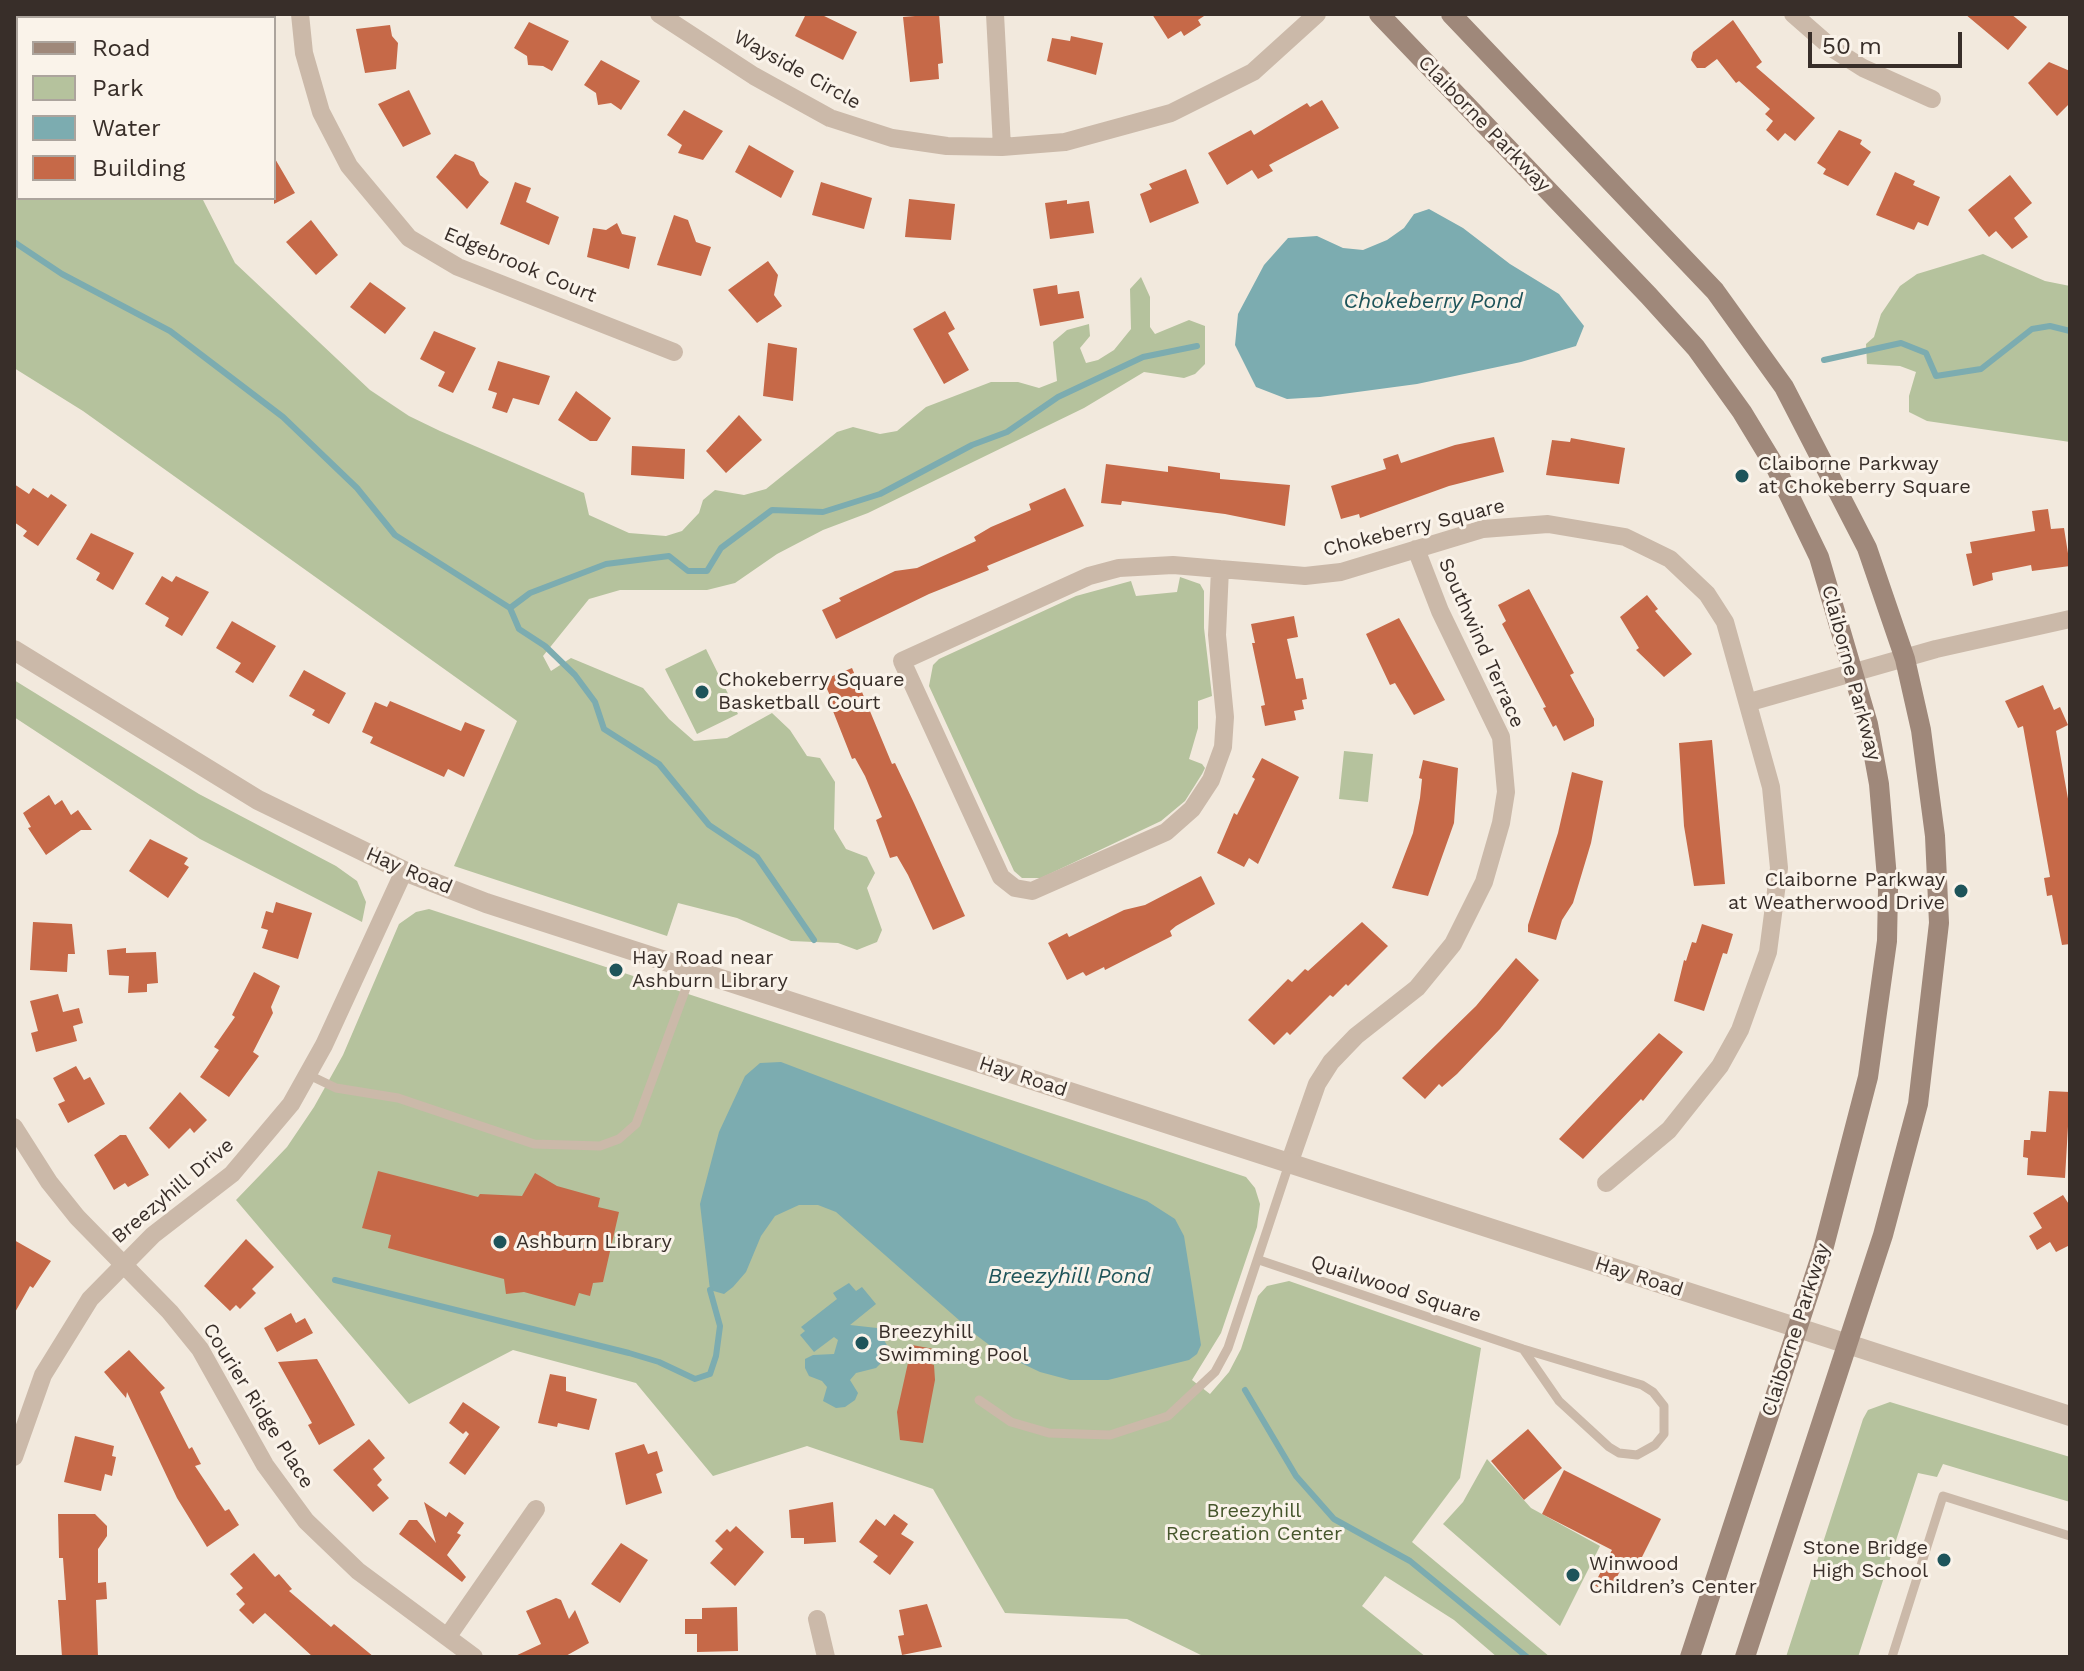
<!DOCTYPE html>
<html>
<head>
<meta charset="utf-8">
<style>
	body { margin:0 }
	#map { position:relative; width:2084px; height:1671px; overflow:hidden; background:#f2e9dd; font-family:"Work Sans",sans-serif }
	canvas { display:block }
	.frame { position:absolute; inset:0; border:16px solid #382e29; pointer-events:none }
	.legend { position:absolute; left:16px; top:16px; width:260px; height:184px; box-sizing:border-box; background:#faf3ea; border:2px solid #aca49d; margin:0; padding:10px 14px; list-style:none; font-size:24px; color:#382e29 }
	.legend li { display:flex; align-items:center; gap:16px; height:40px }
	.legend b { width:40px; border:2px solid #aca49d }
	.scale { position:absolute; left:1808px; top:32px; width:154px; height:36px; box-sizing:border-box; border:4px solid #382e29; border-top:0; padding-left:10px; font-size:24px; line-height:28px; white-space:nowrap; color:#382e29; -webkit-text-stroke:6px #faf3ea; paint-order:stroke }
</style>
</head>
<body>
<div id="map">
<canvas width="2084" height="1671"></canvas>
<div class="frame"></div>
<ul class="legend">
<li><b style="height:10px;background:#9f887a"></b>Road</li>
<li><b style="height:22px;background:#b5c29d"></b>Park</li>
<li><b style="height:22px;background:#7cacb0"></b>Water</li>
<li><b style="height:22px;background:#c66948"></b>Building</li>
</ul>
<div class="scale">50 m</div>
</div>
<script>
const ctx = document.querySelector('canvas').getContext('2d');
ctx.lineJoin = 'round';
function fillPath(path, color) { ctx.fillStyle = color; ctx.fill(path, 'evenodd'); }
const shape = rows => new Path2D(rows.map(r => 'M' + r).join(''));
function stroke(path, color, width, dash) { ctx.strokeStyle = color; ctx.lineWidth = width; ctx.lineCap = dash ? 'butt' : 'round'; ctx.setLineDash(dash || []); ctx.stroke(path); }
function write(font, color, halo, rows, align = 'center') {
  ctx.font = font + ' "Work Sans",sans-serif'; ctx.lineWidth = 6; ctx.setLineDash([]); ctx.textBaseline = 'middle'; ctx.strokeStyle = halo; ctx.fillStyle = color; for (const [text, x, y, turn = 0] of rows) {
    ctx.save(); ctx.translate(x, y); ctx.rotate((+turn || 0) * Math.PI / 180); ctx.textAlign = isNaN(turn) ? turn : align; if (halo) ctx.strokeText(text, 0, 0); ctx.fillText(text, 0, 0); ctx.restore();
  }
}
fillPath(shape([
	[14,108,18,109,18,198,202,198,235,263,370,390,409,416,440,431,584,493,589,515,629,533,666,536,682,531,699,513,703,500,715,490,744,495,766,489,837,432,853,427,880,434,897,431,926,407,991,382,1018,382,1039,388,1057,381,1053,342,1067,330,1089,324,1090,336,1080,348,1086,363,1098,360,1114,350,1131,329,1130,289,1141,277,1150,297,1150,327,1155,334,1189,320,1205,326,1205,364,1195,374,1184,378,1144,372,1084,408,868,513,823,530,777,554,735,583,707,590,620,590,589,599,543,656,551,671,571,658,643,688,669,719,694,741,727,738,772,713,790,730,807,756,820,758,835,782,834,829,846,849,867,857,875,873,867,888,882,930,877,942,857,950,838,943,791,941,737,918,678,903,667,936,454,866,517,721,83,411,14,368],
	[1983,254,2045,281,2070,286,2070,442,1927,421,1909,412,1909,396,1916,372,1900,366,1867,364,1866,344,1874,337,1881,314,1900,286,1917,274],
	[1180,577,1200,584,1204,591,1204,628,1212,696,1198,701,1198,728,1189,759,1202,764,1205,768,1202,774,1185,801,1161,821,1041,878,1022,878,1014,871,929,686,933,665,939,659,1076,596,1131,581,1136,596,1177,592],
	[706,649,738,714,697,734,665,669],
	[14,680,199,794,336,866,357,881,366,902,362,922,200,839,14,717],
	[1344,751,1373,754,1368,802,1339,799],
	[429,909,1246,1177,1255,1188,1260,1204,1257,1227,1221,1333,1192,1380,1210,1394,1229,1372,1241,1349,1258,1296,1267,1286,1289,1281,1481,1348,1460,1478,1412,1542,1550,1657,1497,1657,1454,1620,1385,1576,1362,1606,1426,1657,1205,1657,1127,1619,1005,1613,933,1489,807,1446,713,1476,636,1383,513,1350,409,1404,236,1200,287,1147,314,1107,343,1055,399,924,416,912],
	[1890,1402,2070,1457,2070,1502,1943,1464,1937,1477,1918,1473,1858,1657,1786,1657,1863,1419,1868,1410],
	[1487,1459,1531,1508,1600,1546,1560,1626,1443,1524,1463,1502]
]), '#b5c29d');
fillPath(shape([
	[1429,209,1463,228,1510,264,1559,294,1584,326,1576,346,1521,362,1417,384,1320,397,1287,399,1256,387,1235,345,1238,314,1264,265,1288,238,1317,236,1343,248,1363,250,1387,240,1404,228,1414,214],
	[781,1062,1147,1201,1175,1219,1184,1236,1192,1286,1201,1345,1197,1354,1189,1360,1108,1380,1070,1380,1040,1372,1000,1353,976,1335,836,1212,818,1205,799,1205,775,1216,761,1236,746,1272,733,1287,724,1294,710,1290,700,1204,719,1132,745,1076,760,1063],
	[849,1283,856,1291,862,1287,876,1304,850,1325,877,1328,888,1347,886,1358,876,1368,856,1373,850,1380,858,1393,855,1400,845,1407,836,1408,823,1401,827,1387,822,1381,809,1376,805,1368,805,1359,813,1355,834,1354,838,1340,834,1337,814,1352,800,1335,805,1331,801,1327,837,1299,833,1293]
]), '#7cacb0');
stroke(shape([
	[14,242,62,274,170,331,283,417,357,488,395,535,510,608,519,629,545,646,575,675,595,702,604,729,659,764,709,825,757,857,814,940],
	[1824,360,1901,343,1926,353,1936,376,1981,369,2032,329,2050,326,2070,331],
	[510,608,530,593,606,564,669,556,688,571,707,571,721,548,772,510,823,512,880,494,972,445,1007,432,1058,397,1143,357,1197,346],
	[335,1280,629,1353,659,1362,695,1379,710,1374,716,1356,720,1326,710,1290],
	[1245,1390,1296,1476,1334,1519,1410,1561,1527,1657]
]), '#7cacb0', 6);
fillPath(shape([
	[806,14,820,14,857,32,843,60,795,36],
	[939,14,943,63,938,64,939,79,910,82,903,17],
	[1152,14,1207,14,1198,20,1201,25,1184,36,1181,31,1168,39],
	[1965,14,2011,14,2027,27,2008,50],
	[1733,20,1762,62,1756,67,1815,118,1795,141,1785,133,1778,141,1766,130,1773,121,1765,114,1770,109,1739,81,1736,83,1717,59,1705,68,1697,68,1691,60,1693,52],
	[529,22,569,41,552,71,543,66,528,65,527,56,514,48],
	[390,25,392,36,398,43,396,69,365,73,356,29],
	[1071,36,1103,43,1096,75,1047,61,1052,38,1070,41],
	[601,60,640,81,621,110,611,103,598,105,596,93,584,85],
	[2049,62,2070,71,2070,103,2057,116,2028,83],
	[409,90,431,134,403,147,378,104],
	[1322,100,1339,128,1269,165,1273,171,1258,179,1252,170,1227,185,1208,153,1251,130,1254,135,1307,103,1310,107],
	[684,110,723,131,703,160,678,153,682,145,667,135],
	[1839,130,1862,140,1860,144,1871,152,1848,186,1823,174,1826,169,1817,163],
	[749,145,794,171,781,198,735,172],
	[455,154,474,162,480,175,489,182,467,209,436,177],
	[274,157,295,193,274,204],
	[1186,169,1199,203,1150,223,1140,194,1152,189,1149,184],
	[1895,172,1915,181,1913,185,1940,197,1928,226,1918,222,1914,230,1876,215],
	[2010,175,2032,203,2014,218,2028,237,2012,249,1996,231,1989,237,1968,210],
	[515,182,531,188,526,202,559,217,549,245,500,224],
	[821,182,872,198,864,229,812,215],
	[909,199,955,204,951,240,905,237],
	[1067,200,1067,204,1089,201,1094,233,1050,239,1045,203],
	[674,215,688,220,696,242,711,247,701,276,657,265],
	[311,220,338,255,316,275,286,242],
	[617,223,622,234,636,237,629,269,587,257,593,228,606,230],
	[768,261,778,275,774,295,782,306,757,323,728,290],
	[370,282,406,308,385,334,350,307],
	[1057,285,1058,294,1079,291,1084,318,1040,326,1033,289],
	[945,311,955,329,948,333,969,370,944,384,913,329],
	[434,331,476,348,453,393,438,386,445,372,420,359],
	[768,343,797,348,793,401,763,396],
	[498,361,550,376,539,405,513,398,507,413,492,408,497,393,488,390],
	[576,391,611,418,597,441,590,441,558,420],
	[739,415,762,440,726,473,706,451],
	[1494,437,1504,472,1449,486,1360,518,1359,514,1341,519,1331,486,1386,469,1383,459,1398,454,1401,463,1455,445],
	[1571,438,1625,448,1619,484,1546,475,1552,440,1570,442],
	[632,446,685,449,684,479,631,475],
	[1106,464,1168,472,1168,466,1220,473,1220,479,1290,485,1285,526,1225,514,1122,501,1121,505,1101,503],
	[14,484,29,494,33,488,48,498,51,494,67,505,38,546,23,536,27,531,14,522],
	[1065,488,1084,526,987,566,989,570,929,594,836,639,822,610,841,601,839,598,895,571,917,568,976,541,974,537,991,527,1031,510,1029,504],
	[2048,509,2051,529,2064,528,2070,566,2032,571,2031,565,1992,573,1993,580,1973,586,1966,554,1972,553,1970,542,2035,531,2032,511],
	[91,533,134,553,113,590,96,580,100,573,76,559],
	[162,576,172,582,176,576,209,592,182,636,165,626,169,618,145,604],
	[1529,589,1574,673,1570,675,1594,719,1594,726,1564,741,1556,725,1553,727,1543,708,1546,707,1502,624,1506,621,1498,605],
	[1647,595,1658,609,1655,611,1692,654,1664,677,1636,650,1639,648,1620,617],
	[1294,616,1298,637,1287,639,1296,679,1303,678,1307,699,1302,700,1304,709,1294,711,1296,720,1265,726,1261,706,1265,705,1252,643,1255,643,1251,624],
	[1399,618,1445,700,1414,715,1395,683,1390,685,1366,634],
	[232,621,276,646,253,683,235,672,241,663,216,648],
	[852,668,892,764,895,763,914,803,965,916,933,930,908,875,897,856,890,858,876,820,882,817,865,776,855,758,852,759,829,701,832,700,823,680],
	[304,670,346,693,329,724,312,715,315,710,289,696],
	[2043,685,2054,710,2060,707,2068,725,2056,731,2070,810,2070,944,2062,945,2052,895,2047,896,2044,878,2050,877,2023,726,2018,728,2005,701],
	[390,701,461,731,465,722,485,730,464,777,448,769,444,777,370,743,373,737,362,732,375,702,387,707],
	[1712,740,1725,884,1694,886,1684,826,1679,743],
	[1262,758,1299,777,1258,864,1249,858,1244,867,1217,853,1234,813,1237,815,1255,779,1252,777],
	[1423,760,1458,768,1454,823,1428,896,1392,888,1413,833,1420,798,1422,779,1419,778],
	[1572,772,1603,781,1591,843,1573,903,1562,920,1556,940,1528,932,1528,925,1558,833],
	[49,795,55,805,62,800,71,815,78,810,92,830,81,830,46,855,28,828,31,827,23,813],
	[150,839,188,858,184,864,189,867,168,898,129,871],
	[1201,876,1215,904,1176,926,1170,931,1172,936,1105,970,1104,967,1086,976,1083,972,1067,980,1048,943,1067,933,1069,937,1124,910,1145,905],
	[276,902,312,913,298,959,262,948,268,930,261,928,266,911,273,913],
	[33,922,72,924,75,954,68,954,67,972,30,970],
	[1362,922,1388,946,1348,986,1346,984,1333,997,1330,995,1290,1035,1287,1032,1274,1045,1248,1020,1288,979,1292,982,1305,969,1308,971],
	[1702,924,1733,934,1727,954,1723,953,1704,1011,1674,1001,1684,960,1686,961,1692,942,1696,943],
	[126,948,126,953,156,952,158,983,147,984,147,992,128,993,129,976,109,975,107,950],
	[1516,958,1539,980,1500,1029,1457,1074,1442,1087,1439,1084,1425,1099,1402,1078,1476,1006],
	[254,972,280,986,271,1007,273,1013,253,1052,259,1056,229,1097,200,1077,219,1050,214,1047,235,1017,232,1015],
	[58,994,63,1012,79,1008,83,1023,73,1026,77,1041,36,1052,31,1033,38,1031,30,1001],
	[1659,1033,1683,1052,1643,1101,1641,1099,1583,1159,1559,1139],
	[76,1066,84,1080,90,1077,105,1104,68,1123,58,1104,65,1101,53,1078],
	[2049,1091,2070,1092,2065,1178,2027,1175,2028,1158,2023,1157,2024,1140,2030,1140,2031,1131,2046,1132],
	[180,1092,207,1120,194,1133,190,1128,169,1149,149,1128],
	[120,1135,126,1135,149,1175,128,1187,125,1183,114,1190,94,1155],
	[378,1171,478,1197,480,1194,522,1196,535,1173,557,1186,600,1198,598,1207,619,1212,603,1282,593,1283,590,1296,579,1293,575,1306,524,1292,506,1294,504,1279,388,1248,391,1235,362,1228],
	[2063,1195,2070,1206,2070,1245,2056,1252,2050,1242,2037,1250,2029,1236,2042,1228,2033,1213],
	[246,1239,274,1267,252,1289,256,1293,240,1309,236,1305,230,1311,204,1286],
	[14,1240,51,1261,33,1288,30,1286,14,1314],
	[291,1313,296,1323,305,1318,313,1333,277,1352,264,1328],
	[912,1345,934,1349,931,1364,934,1365,935,1380,923,1443,900,1440,897,1412],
	[129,1350,165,1388,160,1392,189,1449,192,1447,201,1464,195,1466,225,1511,229,1509,239,1525,207,1547,177,1498,127,1392,126,1398,104,1372],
	[317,1359,355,1425,319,1445,308,1425,312,1423,278,1362],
	[550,1374,566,1377,566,1391,597,1399,589,1430,558,1423,557,1427,538,1423],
	[463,1402,500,1427,465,1475,449,1463,469,1434,466,1431,463,1434,449,1423],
	[1528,1429,1562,1468,1524,1500,1491,1461],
	[75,1436,114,1446,112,1456,116,1457,112,1476,105,1474,101,1491,64,1482],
	[369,1439,385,1458,373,1469,382,1480,377,1485,389,1498,373,1512,333,1470],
	[644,1444,648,1454,657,1451,663,1471,656,1474,662,1493,626,1505,615,1453],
	[1564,1470,1661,1519,1639,1563,1627,1557,1609,1593,1594,1585,1612,1550,1542,1514],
	[424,1502,446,1517,449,1512,464,1523,457,1533,461,1535,447,1555,466,1577,462,1582,399,1534,409,1520,417,1520,436,1543],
	[833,1502,836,1542,804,1544,804,1538,791,1538,789,1510],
	[58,1514,95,1514,107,1526,107,1536,98,1549,98,1583,106,1582,107,1599,96,1600,98,1657,62,1657,58,1600,66,1600,63,1558,59,1558],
	[894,1514,908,1524,901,1534,914,1542,890,1575,873,1562,878,1556,859,1542,876,1519,885,1526],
	[736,1526,764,1552,735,1586,710,1563,723,1549,715,1541,727,1529,730,1532],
	[621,1543,648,1560,620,1603,591,1584],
	[254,1553,275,1577,279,1574,292,1589,289,1591,331,1627,334,1624,374,1657,313,1657,265,1613,253,1624,239,1610,245,1604,236,1594,243,1588,230,1574],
	[556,1598,561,1600,569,1619,575,1610,589,1643,564,1657,513,1657,541,1644,526,1611],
	[927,1604,942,1647,902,1655,898,1636,904,1635,899,1610],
	[737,1607,738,1651,697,1652,697,1634,685,1634,685,1619,702,1619,702,1608]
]), '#c66948');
stroke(shape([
	[309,1075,336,1088,398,1098,534,1144,600,1146,619,1139,636,1124,693,969],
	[1259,1260,1523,1349,1642,1385,1653,1392,1664,1406,1664,1434,1655,1445,1637,1455,1619,1453,1609,1447,1559,1401,1523,1349],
	[979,1400,1011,1422,1049,1433,1110,1435,1168,1416,1215,1372,1228,1348,1289,1164],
	[1892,1657,1943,1496,2070,1536]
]), '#cbb9a9', 9);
stroke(shape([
	[300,14,304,53,321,112,349,166,409,238,458,267,674,352],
	[659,14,754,76,830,118,892,138,947,146,1002,147,1065,142,1171,113,1253,72,1317,14],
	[995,14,1002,147],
	[1793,14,1833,49,1863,68,1932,99],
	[1173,565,1220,569,1217,635,1225,717,1223,747,1211,780,1192,809,1166,832,1032,891,1015,888,1001,877,902,661,1089,576,1119,568,1173,565],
	[1220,569,1305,576,1341,572,1483,529,1548,524,1625,537,1670,559,1707,594,1725,622,1771,787,1779,868,1768,952,1740,1030,1720,1066,1669,1130,1606,1183],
	[1750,702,1936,649,2070,619],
	[14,1127,49,1182,77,1217,170,1312,200,1349,265,1465,306,1521,358,1571,474,1657],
	[1289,1164,1317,1084,1331,1062,1356,1036,1417,988,1453,944,1484,882,1501,823,1506,792,1501,737,1440,611,1416,549],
	[14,1457,43,1375,90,1299,153,1235,232,1174,291,1104,324,1045,404,871],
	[817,1619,826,1657],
	[448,1636,536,1509]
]), '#cbb9a9', 18);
stroke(shape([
	[14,650,258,800,404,871,486,903,2070,1416]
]), '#cbb9a9', 20);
stroke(shape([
	[1379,14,1649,296,1696,348,1742,412,1776,468,1819,557,1868,724,1879,784,1888,890,1887,941,1868,1077,1823,1250,1690,1657],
	[1451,14,1715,291,1784,387,1867,548,1905,659,1921,730,1935,836,1939,923,1918,1104,1883,1235,1745,1657]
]), '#9f887a', 20);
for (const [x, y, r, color] of [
	[1742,476,8,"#1e545a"],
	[702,692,8,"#1e545a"],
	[1961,891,8,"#1e545a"],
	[616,970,8,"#1e545a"],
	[500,1242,8,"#1e545a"],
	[862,1343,8,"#1e545a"],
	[1944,1560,8,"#1e545a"],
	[1573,1575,8,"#1e545a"]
]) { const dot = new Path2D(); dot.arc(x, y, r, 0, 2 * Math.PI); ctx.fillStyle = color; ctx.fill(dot); stroke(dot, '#faf3ea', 3); }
write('20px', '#382e29', '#faf3ea', [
	["Wayside Circle",797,70,29],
	["Claiborne Parkway",1484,124,46],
	["Edgebrook Court",520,265,23],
	["Chokeberry Square",1414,528,-14],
	["Southwind Terrace",1481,643,66],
	["Claiborne Parkway",1851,673,75],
	["Hay Road",409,871,23],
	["Hay Road",1023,1077,18],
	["Breezyhill Drive",173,1191,-40],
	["Hay Road",1639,1277,18],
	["Quailwood Square",1396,1289,18],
	["Claiborne Parkway",1796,1330,-72],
	["Courier Ridge Place",258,1406,58]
]);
write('20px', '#382e29', '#faf3ea', [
	["Claiborne Parkway",1758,464],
	["at Chokeberry Square",1758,487],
	["Chokeberry Square",718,680],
	["Basketball Court",718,703],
	["Claiborne Parkway",1945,880,"right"],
	["at Weatherwood Drive",1945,903,"right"],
	["Hay Road near",632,958],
	["Ashburn Library",632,981],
	["Ashburn Library",516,1242],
	["Breezyhill",878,1332],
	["Swimming Pool",878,1355],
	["Stone Bridge",1928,1548,"right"],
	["High School",1928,1571,"right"],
	["Winwood",1589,1564],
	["Children’s Center",1589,1587]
], 'left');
write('20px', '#46562c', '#faf3ea', [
	["Breezyhill",1254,1511],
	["Recreation Center",1254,1534]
]);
write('italic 22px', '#1e545a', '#faf3ea', [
	["Chokeberry Pond",1433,302],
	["Breezyhill Pond",1069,1277]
]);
</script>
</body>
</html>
